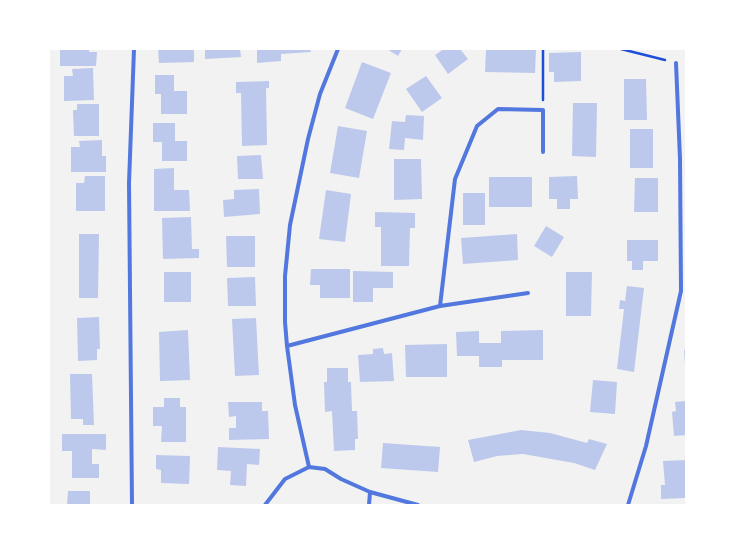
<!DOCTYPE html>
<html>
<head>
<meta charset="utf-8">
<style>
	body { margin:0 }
	#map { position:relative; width:735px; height:554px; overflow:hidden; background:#f2f2f2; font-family:"PT Sans",sans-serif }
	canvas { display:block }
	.frame { position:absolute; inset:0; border:50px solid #fff; pointer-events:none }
</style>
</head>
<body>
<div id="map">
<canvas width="735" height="554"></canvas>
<div class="frame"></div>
</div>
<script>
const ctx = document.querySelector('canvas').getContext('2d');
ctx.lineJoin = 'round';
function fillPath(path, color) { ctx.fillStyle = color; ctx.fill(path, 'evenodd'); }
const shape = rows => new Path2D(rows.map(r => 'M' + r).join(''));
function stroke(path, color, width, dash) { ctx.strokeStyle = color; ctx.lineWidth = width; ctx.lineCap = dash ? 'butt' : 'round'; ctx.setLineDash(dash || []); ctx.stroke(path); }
fillPath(shape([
	[60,49,89,49,89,52,97,52,96,66,60,66],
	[158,49,194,49,194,62,159,63],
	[205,49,240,49,241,57,205,59],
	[257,49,310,49,311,52,281,54,281,61,257,63],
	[387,49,402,49,398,56],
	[444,49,460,49,468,59,448,74,435,55],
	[486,49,536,49,535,73,485,72],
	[581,52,581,81,554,82,554,72,549,72,549,53],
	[362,62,391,73,373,119,345,108],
	[93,68,94,100,64,101,64,76,73,76,72,69],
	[155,75,174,75,174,91,187,91,187,114,161,114,161,94,155,94],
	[426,76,442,98,422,112,406,89],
	[624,79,646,79,647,120,624,120],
	[269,81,269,88,266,88,267,145,242,146,241,93,236,93,236,82],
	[573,103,597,103,596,157,572,156],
	[77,104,99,104,99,136,74,136,73,110,77,110],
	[406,115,424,116,423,140,405,138,404,150,389,149,392,121,405,122],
	[153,123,175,123,175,141,187,141,187,161,162,161,162,142,153,142],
	[338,126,367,131,359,178,330,173],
	[630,129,653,129,653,168,630,168],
	[102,140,102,156,106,156,106,172,71,172,71,147,80,147,79,141],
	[261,155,263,179,238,179,237,156],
	[394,159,421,159,422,199,394,200],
	[174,168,174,190,189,190,190,211,154,211,154,169],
	[85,176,105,176,105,211,76,211,76,183,84,183],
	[577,176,578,199,570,199,570,209,557,209,557,199,549,199,549,177],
	[489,177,532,177,532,207,489,207],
	[635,178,658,178,658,212,634,212],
	[259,189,260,214,224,217,223,200,234,199,234,190],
	[326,190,351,194,345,242,319,239],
	[463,193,485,193,485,225,463,225],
	[375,212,415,213,415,228,410,228,409,266,381,266,381,227,375,227],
	[191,217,192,249,199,249,199,258,163,259,162,218],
	[546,226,564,237,552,257,534,246],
	[79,234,99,234,98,298,79,298],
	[517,234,518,260,463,264,461,238],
	[226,236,255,236,255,267,227,267],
	[627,240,658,240,658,261,643,261,643,270,632,270,632,261,627,261],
	[311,269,350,269,350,298,320,298,320,285,310,285],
	[353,271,393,272,393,288,373,288,373,302,353,302],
	[164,272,191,272,191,302,164,302],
	[566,272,592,272,591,316,566,316],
	[255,277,256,306,228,306,227,278],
	[627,286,644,288,634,372,617,369,624,309,619,309,620,300,625,301],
	[99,317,100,349,97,349,97,360,78,361,77,318],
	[256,318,259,375,235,376,232,319],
	[188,330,190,380,160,381,159,332],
	[543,330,543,360,502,360,502,367,479,367,479,356,457,356,456,332,479,331,479,343,501,343,501,331],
	[447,344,447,377,406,377,405,345],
	[383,348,384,354,392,353,394,381,360,382,358,355,373,354,373,349],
	[684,350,686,350,686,365,685,365],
	[327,368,348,368,348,382,351,382,352,411,357,411,358,439,355,439,355,450,334,451,332,411,325,412,324,382,327,382],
	[70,374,92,374,94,425,83,425,83,419,71,419],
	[593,380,617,382,615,414,590,412],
	[164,398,180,398,180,407,186,407,186,442,161,442,162,426,153,426,153,407,164,407],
	[686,401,686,435,674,436,672,412,676,411,675,402],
	[228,402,262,402,262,411,268,411,269,439,229,440,229,428,236,428,236,416,229,417],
	[521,430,550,433,587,443,589,439,607,444,595,470,574,463,523,454,497,456,474,462,468,440],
	[62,434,106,434,106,450,92,449,92,464,99,464,99,478,72,478,72,451,62,451],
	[383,443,440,447,438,472,381,468],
	[218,447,260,449,259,465,247,464,246,486,230,485,231,471,217,470],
	[156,455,190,456,189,484,161,483,161,470,156,469],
	[686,460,685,498,661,499,661,485,665,485,663,461],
	[68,491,90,491,90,505,67,505]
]), '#bdc9ec');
stroke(shape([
	[621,49,665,60],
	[543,100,543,49]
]), '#1d4ed8', 2.5);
stroke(shape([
	[440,306,528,293],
	[287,346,440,306,455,179,477,126,498,109,543,110,543,152],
	[309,467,295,405,287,346,285,322,285,276,290,225,308,139,320,94,338,49],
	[132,505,129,183,134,49],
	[265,505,285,479,309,467,325,469,341,479,370,492,418,505],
	[369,505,370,492],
	[628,505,646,446,681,291,680,159,676,63]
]), '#5277de', 4);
</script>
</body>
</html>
